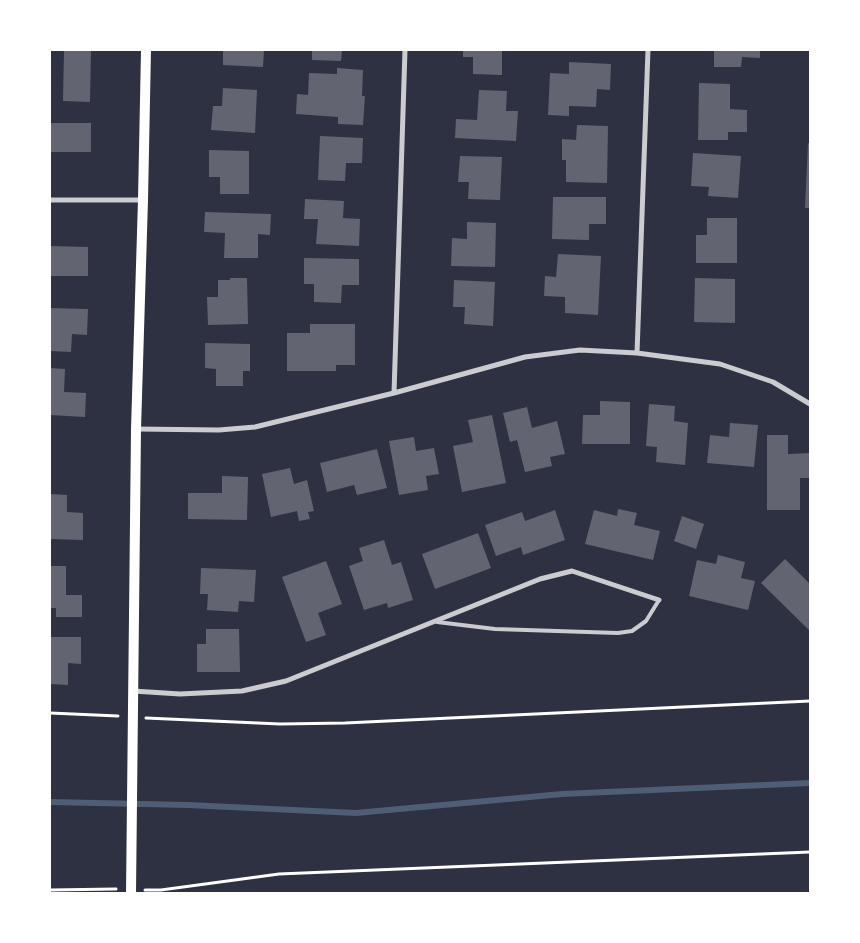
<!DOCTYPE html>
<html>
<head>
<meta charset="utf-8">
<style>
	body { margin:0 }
	#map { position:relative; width:860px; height:943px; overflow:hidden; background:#2d3142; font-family:Commissioner,sans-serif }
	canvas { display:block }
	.frame { position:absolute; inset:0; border:51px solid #fff; pointer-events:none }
</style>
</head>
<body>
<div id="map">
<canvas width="860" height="943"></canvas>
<div class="frame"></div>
</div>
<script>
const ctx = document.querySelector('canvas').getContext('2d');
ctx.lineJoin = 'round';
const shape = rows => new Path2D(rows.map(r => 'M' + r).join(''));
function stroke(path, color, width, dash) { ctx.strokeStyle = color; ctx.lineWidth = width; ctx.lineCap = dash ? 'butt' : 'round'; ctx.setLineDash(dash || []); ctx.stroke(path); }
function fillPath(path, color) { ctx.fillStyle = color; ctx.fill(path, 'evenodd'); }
stroke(shape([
	[50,802,188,805,356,813,562,794,810,783]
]), '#4f5d75', 6);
fillPath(shape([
	[64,50,91,50,90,102,63,101],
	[223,50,264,50,263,67,223,65],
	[312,50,342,50,341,61,312,60],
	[463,50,502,50,502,75,473,74,473,57,463,57],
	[714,50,760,50,760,58,742,57,741,67,714,67],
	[569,62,611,64,610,90,597,89,596,107,569,106,569,116,548,115,550,73,569,74],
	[337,68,363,70,362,96,365,96,363,125,338,124,338,117,296,114,297,94,308,95,309,73,337,74],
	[699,83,730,84,730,109,747,110,747,132,728,132,728,140,698,140],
	[223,88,257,90,255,133,211,130,213,106,222,106],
	[479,90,507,91,506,111,518,111,516,141,455,138,456,119,477,120],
	[50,123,91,123,91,152,50,152],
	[577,125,608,126,607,183,566,182,566,160,562,160,562,139,576,140],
	[320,136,363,138,362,163,346,163,345,181,318,180],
	[808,143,810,144,810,208,805,208],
	[209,150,249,151,249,194,220,194,220,177,209,177],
	[693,153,741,156,738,198,708,196,709,187,691,186],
	[460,156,502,157,500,200,468,199,469,182,458,182],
	[553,197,606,197,606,224,589,224,589,240,552,239],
	[305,199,344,201,343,218,360,219,359,246,316,244,318,219,304,219],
	[205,212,271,214,270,235,258,234,258,258,224,258,225,233,204,232],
	[707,218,737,218,737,263,696,263,696,235,707,235],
	[467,222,496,223,495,267,451,266,452,238,467,239],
	[50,246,88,247,88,276,50,276],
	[558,254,601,256,598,315,565,313,565,297,544,296,545,276,556,277],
	[304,258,359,259,359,285,342,285,341,303,314,302,314,284,304,284],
	[230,278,247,278,248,324,208,325,207,297,218,297,218,280,230,280],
	[695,278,735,279,735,323,694,322],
	[454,280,495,282,493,326,464,324,465,307,453,307],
	[50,308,88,309,87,335,72,334,71,352,50,351],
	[310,324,355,324,355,365,336,365,336,371,287,371,287,333,310,333],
	[205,343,250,344,250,371,243,371,243,386,216,386,216,369,205,368],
	[50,368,65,369,64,392,86,393,85,417,50,415],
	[600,401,630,402,630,444,582,444,583,415,600,415],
	[649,404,675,406,674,421,688,423,685,465,656,462,657,447,646,446],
	[527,407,532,428,557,421,565,454,550,457,552,466,525,472,517,440,510,442,503,413],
	[492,415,506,483,462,492,453,446,473,442,468,420],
	[730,423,758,425,754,467,707,463,710,435,729,437],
	[767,435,788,435,788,454,810,453,810,478,800,478,800,510,767,510],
	[414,437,416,451,434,448,439,474,426,476,428,490,399,495,389,441],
	[377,449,387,488,357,495,354,485,327,492,320,463],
	[290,468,294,484,307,480,314,511,308,512,310,519,299,521,297,511,271,517,262,474],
	[222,476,248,477,247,520,188,519,188,493,222,493],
	[50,494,67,495,67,512,83,513,83,540,50,539],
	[618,509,637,513,634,525,660,531,653,560,585,544,594,510,617,516],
	[555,510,565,540,523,555,521,547,496,556,485,525,522,512,525,521],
	[682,516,704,524,696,549,674,541],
	[478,533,491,568,435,589,422,554],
	[384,540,392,565,401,562,413,600,388,608,387,603,364,610,349,566,363,561,359,548],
	[718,555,745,562,741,578,755,581,748,610,689,596,697,560,716,564],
	[785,559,810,584,810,631,761,583],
	[326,561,342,604,318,613,326,635,306,642,282,577],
	[50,566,66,566,66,595,82,595,82,617,56,617,56,608,50,608],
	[201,568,256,570,254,602,239,601,238,612,207,610,208,594,200,594],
	[206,629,239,629,240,672,197,672,197,644,206,644],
	[50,637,81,637,81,664,68,663,68,685,50,684]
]), '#626471');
stroke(shape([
	[50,713,118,716],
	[146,718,280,724,345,723,810,701],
	[50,890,116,889],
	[145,890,161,890,279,874,810,852]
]), '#fff', 3);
stroke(shape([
	[437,622,495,629,618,633,632,631,646,621,659,600]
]), '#caccd0', 4);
stroke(shape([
	[50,200,143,200],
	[637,353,648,50],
	[394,393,405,50],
	[136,429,219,430,255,427,394,393,525,357,580,350,637,353,720,364,773,382,810,404],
	[133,691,180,694,242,691,286,681,540,579,572,571,659,600]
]), '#caccd0', 5);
stroke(shape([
	[131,893,136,429,143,200,146,50]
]), '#fff', 10);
</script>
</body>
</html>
